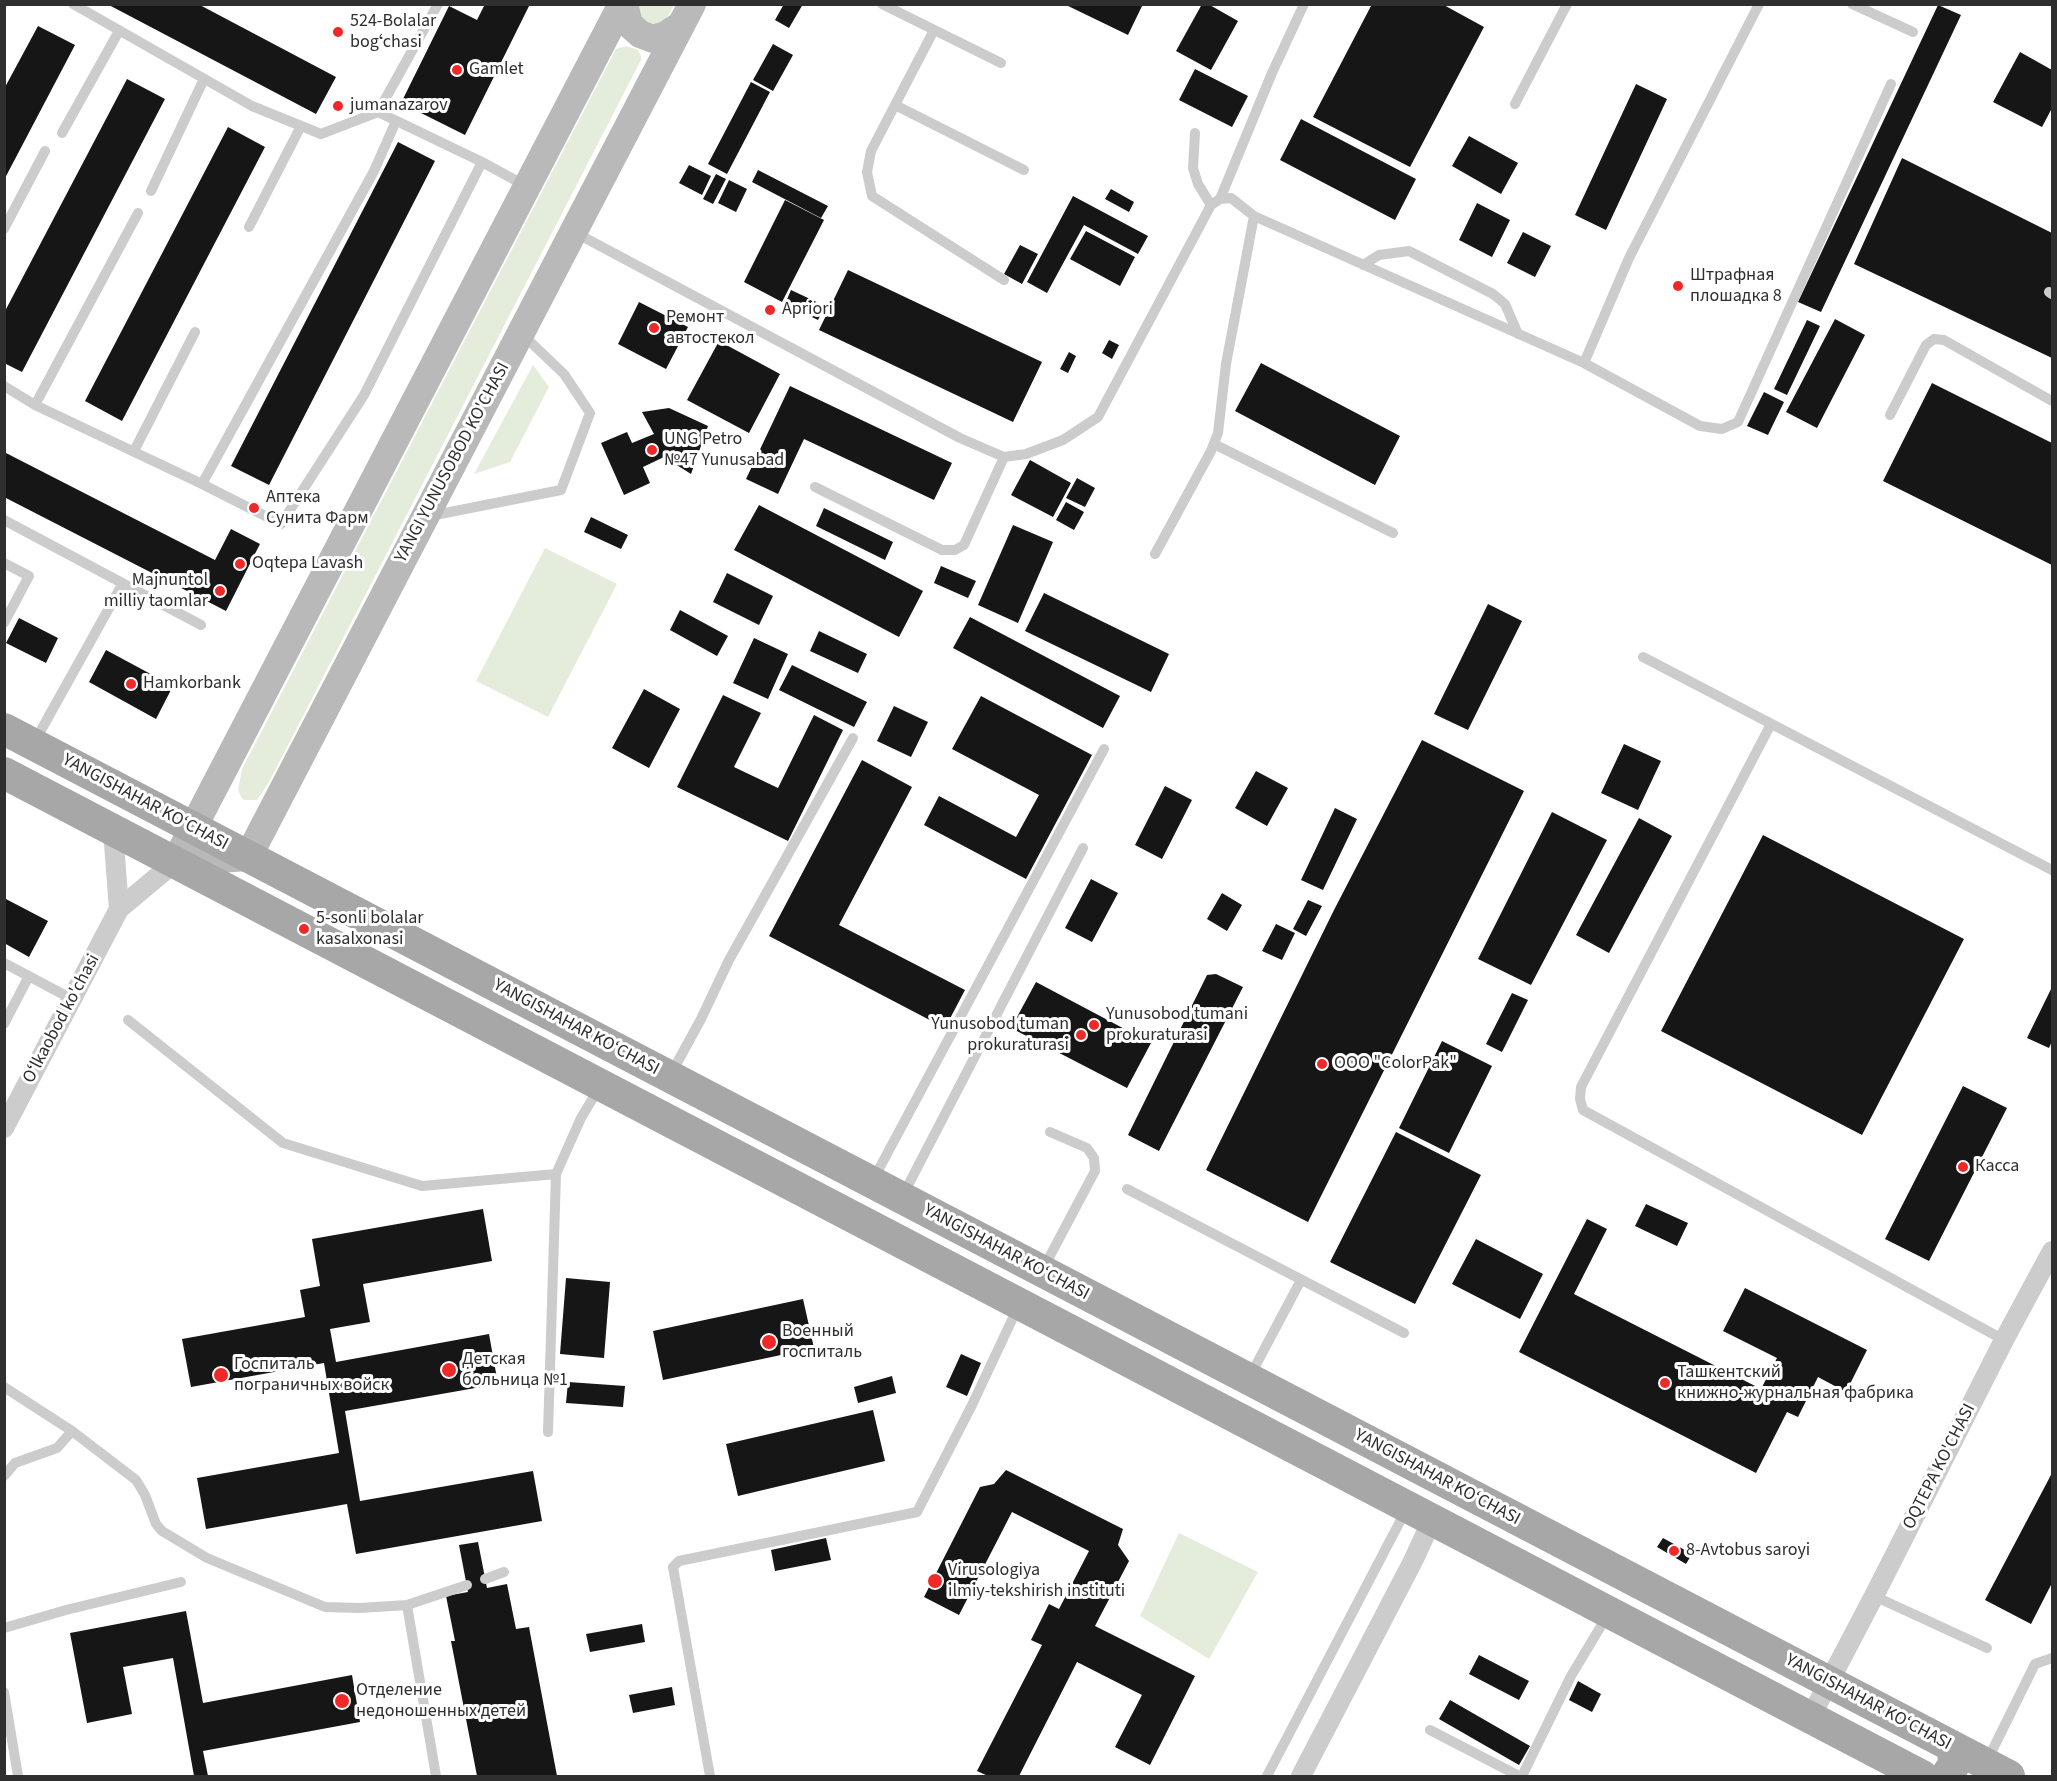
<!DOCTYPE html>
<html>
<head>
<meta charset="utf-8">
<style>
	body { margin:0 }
	#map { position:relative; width:2057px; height:1781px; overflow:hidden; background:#fff; font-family:"Source Sans 3",sans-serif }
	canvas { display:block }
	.frame { position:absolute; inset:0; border:6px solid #2f2f2f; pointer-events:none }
</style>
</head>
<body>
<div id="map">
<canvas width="2057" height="1781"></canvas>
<div class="frame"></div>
</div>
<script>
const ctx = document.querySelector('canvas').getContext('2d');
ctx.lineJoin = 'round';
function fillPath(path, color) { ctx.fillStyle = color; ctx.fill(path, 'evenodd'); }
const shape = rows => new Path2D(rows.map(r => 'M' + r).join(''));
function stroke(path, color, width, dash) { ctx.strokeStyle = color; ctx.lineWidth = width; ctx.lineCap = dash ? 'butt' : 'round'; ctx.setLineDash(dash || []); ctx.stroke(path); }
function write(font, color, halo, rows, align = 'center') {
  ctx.font = font + ' "Source Sans 3",sans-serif'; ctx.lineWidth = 6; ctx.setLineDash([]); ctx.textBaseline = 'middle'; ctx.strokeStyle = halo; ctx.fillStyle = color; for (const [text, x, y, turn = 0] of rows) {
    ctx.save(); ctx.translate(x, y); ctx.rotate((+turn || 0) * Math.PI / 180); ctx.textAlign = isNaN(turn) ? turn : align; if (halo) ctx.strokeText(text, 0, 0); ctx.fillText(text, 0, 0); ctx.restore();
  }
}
fillPath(shape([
	[640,5,674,5,664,23,655,25,647,22,641,16,638,9],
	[626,46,638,50,641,56,641,60,269,782,257,800,244,800,241,797,238,790,242,769,616,49],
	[533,365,549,387,510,462,474,474],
	[545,548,617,584,548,717,476,681],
	[1179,1533,1258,1572,1209,1659,1140,1616]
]), '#e4eddc');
fillPath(shape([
	[107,4,198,4,336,77,316,114],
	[485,4,530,4,465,135,401,103,449,6,477,20],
	[784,4,803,4,789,28,775,20],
	[1064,4,1143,4,1128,35],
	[1202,4,1208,4,1238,21,1211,70,1176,51],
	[1372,4,1442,4,1484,27,1410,167,1313,117],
	[1938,5,1961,15,1821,312,1798,302],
	[38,26,75,45,4,180,4,89],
	[773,44,793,55,773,91,753,80],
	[2020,52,2052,70,2052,108,2042,127,1993,102],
	[1195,69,1248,96,1232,127,1179,100],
	[127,79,165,99,22,372,4,363,4,313],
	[751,82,770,92,727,174,708,164],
	[1636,84,1667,99,1606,230,1575,215],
	[1301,119,1416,179,1395,220,1280,160],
	[228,127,265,147,122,421,85,401],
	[1469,136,1518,163,1501,194,1452,166],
	[398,142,435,161,269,485,231,466],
	[1902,158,2052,233,2052,358,1854,264],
	[689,165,711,176,702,195,679,183],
	[758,170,828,206,821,218,752,182],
	[716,174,726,179,713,204,703,199],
	[729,180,747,189,736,212,718,203],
	[1111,189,1134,202,1129,212,1105,199],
	[1073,196,1148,236,1138,254,1084,225,1047,293,1027,282],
	[785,200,824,220,782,302,744,282],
	[1477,203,1510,220,1492,257,1459,240],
	[1086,231,1135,257,1120,286,1070,259],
	[1523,232,1551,246,1535,277,1507,263],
	[1020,245,1038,254,1022,284,1004,274],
	[848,270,1042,362,1013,422,819,330],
	[791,290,825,306,818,320,785,304],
	[639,302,688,327,666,369,618,344],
	[1835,319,1865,335,1817,428,1786,412],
	[1807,320,1820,326,1787,395,1774,389],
	[1109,340,1119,345,1112,359,1102,353],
	[719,341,780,374,749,433,687,400],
	[1069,352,1076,356,1068,373,1060,369],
	[1261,363,1400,436,1375,485,1235,411],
	[1932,383,2052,443,2052,565,1883,481],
	[790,386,952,463,934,500,804,439,778,494,746,479],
	[1764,392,1784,402,1768,435,1747,426],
	[669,408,708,426,691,474,664,457,643,467,650,483,624,495,601,443,627,432,632,443,654,434,642,412],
	[4,452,215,560,231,529,260,544,226,611,4,497],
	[1030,460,1071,483,1053,517,1011,495],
	[1077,478,1095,488,1085,507,1066,498],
	[1066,502,1084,512,1074,530,1056,520],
	[759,505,923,591,899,637,734,550],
	[824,508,893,542,885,560,816,526],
	[591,517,628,535,621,549,584,532],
	[1013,525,1053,542,1018,623,978,605],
	[941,566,976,581,968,598,934,583],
	[727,573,773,596,759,625,713,602],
	[1044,593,1169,654,1151,692,1025,631],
	[1488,604,1522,621,1468,730,1434,714],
	[680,610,728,636,717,656,670,630],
	[970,617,1120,696,1103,728,953,648],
	[19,618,58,638,46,663,6,643],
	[819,631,867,654,858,673,810,651],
	[754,638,788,654,768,699,733,683],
	[106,650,173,686,156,719,89,682],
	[792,665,867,702,854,727,779,690],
	[644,689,680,709,649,768,612,748],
	[723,695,761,713,734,767,778,788,814,715,843,730,788,841,677,787],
	[981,696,1092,755,1026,879,924,825,939,796,1016,837,1039,795,952,749],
	[894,706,928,722,911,757,877,741],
	[1422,740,1524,791,1308,1222,1206,1170,1334,910],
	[1624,744,1661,761,1638,810,1601,793],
	[862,760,912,787,839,925,965,990,945,1028,769,936],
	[1256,771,1288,788,1267,826,1235,808],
	[1165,786,1192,800,1162,859,1135,845],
	[1335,808,1357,819,1323,890,1301,880],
	[1552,812,1607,840,1531,985,1478,959],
	[1639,818,1672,836,1609,953,1576,935],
	[1763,835,1964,939,1862,1135,1661,1031],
	[1091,879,1118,893,1092,942,1065,928],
	[1222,893,1242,905,1227,931,1207,919],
	[4,898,48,921,29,957,4,943],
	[1308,900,1322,906,1306,936,1293,929],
	[1276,924,1295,933,1282,960,1262,951],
	[1216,974,1243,987,1159,1151,1128,1135,1207,975],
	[1036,982,1151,1043,1127,1088,1011,1028],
	[2052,987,2052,1041,2049,1048,2027,1038],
	[1512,993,1528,1000,1502,1052,1486,1044],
	[1442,1041,1492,1066,1449,1153,1399,1128],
	[1963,1086,2007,1108,1929,1261,1885,1239],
	[1396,1132,1481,1175,1415,1304,1330,1262],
	[1646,1204,1688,1223,1677,1246,1635,1226],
	[483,1209,492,1261,363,1284,370,1322,330,1329,336,1362,489,1334,498,1384,345,1411,360,1501,533,1471,542,1521,356,1554,347,1504,206,1529,197,1478,339,1453,324,1363,191,1387,182,1339,305,1317,300,1290,320,1286,312,1239],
	[1587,1219,1607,1229,1574,1294,1761,1389,1777,1358,1723,1331,1745,1288,1867,1350,1846,1392,1818,1377,1798,1417,1787,1412,1756,1473,1519,1352],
	[1476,1239,1543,1274,1520,1319,1452,1284],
	[566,1278,610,1282,604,1358,560,1354],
	[803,1299,814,1348,663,1380,653,1331],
	[961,1354,981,1363,967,1396,946,1387],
	[892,1376,896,1393,858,1403,854,1387],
	[568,1382,625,1386,623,1407,566,1403],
	[873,1410,885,1461,738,1496,726,1444],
	[1006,1470,1123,1529,1118,1545,1129,1561,1095,1626,1195,1676,1150,1765,1115,1747,1142,1695,1077,1662,1019,1776,988,1776,977,1771,1042,1645,1031,1640,1049,1604,1059,1609,1089,1551,1012,1512,959,1615,924,1597,980,1487,994,1484],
	[2052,1473,2052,1583,2031,1624,1985,1600],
	[826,1538,831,1560,775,1571,771,1550],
	[1663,1538,1692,1554,1686,1564,1657,1547],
	[478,1542,487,1588,507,1584,516,1629,529,1627,557,1776,477,1776,451,1641,455,1641,446,1596,468,1592,459,1545],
	[186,1611,203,1703,352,1675,360,1722,203,1751,208,1776,194,1776,173,1658,123,1667,132,1714,87,1723,70,1633],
	[642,1624,645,1642,590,1652,586,1634],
	[1479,1655,1529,1681,1519,1700,1469,1674],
	[1578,1681,1601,1694,1592,1712,1569,1700],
	[672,1687,675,1705,633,1713,629,1695],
	[1450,1700,1530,1746,1519,1765,1439,1719]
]), '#161616');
stroke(shape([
	[73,4,252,106,321,134,378,112,482,162,526,186],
	[882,4,1001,63],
	[1852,4,1913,32],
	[934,30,871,151,867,172,872,196,1004,280],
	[1515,104,1567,4],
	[895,105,1024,170],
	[378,112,438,4],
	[62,133,119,31],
	[1195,133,1193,168,1198,184,1211,205],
	[151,191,204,79],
	[1220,199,1272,73,1304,4],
	[249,227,301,126],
	[4,229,45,151],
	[574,232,960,438,1004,457,1026,454,1063,440,1098,417,1211,205,1220,199,1231,198,1254,216,1584,363,1700,426,1722,429,1738,422,1891,84],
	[1363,265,1379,255,1409,251,1493,294,1505,304,1518,334],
	[2049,292,2052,294],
	[1584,363,1629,258,1759,4],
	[4,386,35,405,202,484,281,524,364,395,482,162],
	[35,405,138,213],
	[1890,415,1926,345,1934,339,1944,340,2052,401],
	[1214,444,1393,533],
	[134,451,195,332],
	[202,484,374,171,396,121],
	[815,487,942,550,955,550,964,545,1004,457],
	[430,516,561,490,590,413,564,374,522,334],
	[4,520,201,625],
	[1155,554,1211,451,1218,433,1226,364,1254,216],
	[4,563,29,576,4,623],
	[1643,657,2052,870],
	[1771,724,1581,1087,1580,1099,1583,1110,2004,1340],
	[35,741,123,583],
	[4,963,72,999],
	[128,1020,283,1143,422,1186,556,1174],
	[4,1024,29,976],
	[671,1074,701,1019,729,960,853,738],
	[873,1180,1104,749],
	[1127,1189,1404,1333],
	[903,1195,1083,848],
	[1043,1269,1095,1171,1094,1158,1087,1148,1050,1132],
	[1249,1378,1301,1280],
	[4,1387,72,1431,136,1480,145,1495,156,1524,162,1531,207,1558,325,1607,360,1608,407,1605,467,1585],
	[548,1432,556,1174,581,1118,599,1088],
	[4,1476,15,1463,57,1448,72,1431],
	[485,1579,504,1572],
	[1874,1596,1987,1648],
	[407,1605,436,1776],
	[4,1628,66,1610,181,1582],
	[4,1692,18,1776],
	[1430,1730,1519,1776],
	[1986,1763,2035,1664,2052,1658],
	[710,1776,673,1567,679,1561,917,1512,972,1405,1018,1307],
	[1267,1776,1406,1510],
	[1522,1776,1571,1676,1607,1616]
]), '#ccc', 10);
stroke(shape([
	[113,830,119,909],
	[4,1128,119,909,175,862],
	[1810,1718,1874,1596,2004,1340,2052,1251],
	[1301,1776,1413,1561,1432,1520]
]), '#ccc', 20);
stroke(shape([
	[624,4,629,24,640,34,653,39,666,35,681,25],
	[182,849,622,4],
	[175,862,248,857,692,4]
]), '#b9b9b9', 28);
stroke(shape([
	[4,729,2009,1776],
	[4,773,1922,1776],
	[1946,1776,1954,1765,1953,1748]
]), '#a7a7a7', 32);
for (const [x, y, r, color] of [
	[338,32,6,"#f02827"],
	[457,70,6,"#f02827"],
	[338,106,6,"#f02827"],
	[1678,286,6,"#f02827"],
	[770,310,6,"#f02827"],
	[654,328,6,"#f02827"],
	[652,450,6,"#f02827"],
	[254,508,6,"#f02827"],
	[240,564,6,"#f02827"],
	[220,591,6,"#f02827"],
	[131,684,6,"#f02827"],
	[304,929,6,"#f02827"],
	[1094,1025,6,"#f02827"],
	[1081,1035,6,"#f02827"],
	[1322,1064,6,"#f02827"],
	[1963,1167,6,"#f02827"],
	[769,1342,8,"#f02827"],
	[449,1370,8,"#f02827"],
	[221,1375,8,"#f02827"],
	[1665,1383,6,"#f02827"],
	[1674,1551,6,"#f02827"],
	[935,1581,8,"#f02827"],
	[342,1701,8,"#f02827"]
]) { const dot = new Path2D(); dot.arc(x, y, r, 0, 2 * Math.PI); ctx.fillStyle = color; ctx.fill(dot); stroke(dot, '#fff', 2); }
write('18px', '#2f2f2f', '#fff', [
	["524-Bolalar",350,22],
	["bogʻchasi",350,43],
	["Gamlet",469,70],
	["jumanazarov",350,106],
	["Штрафная",1690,276],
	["плошадка 8",1690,297],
	["Apriori",782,310],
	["Ремонт",666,318],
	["автостекол",666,339],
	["UNG Petro",664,440],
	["№47 Yunusabad",664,461],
	["Аптека",266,498],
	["Сунита Фарм",266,519],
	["Oqtepa Lavash",252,564],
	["Majnuntol",208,581,"right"],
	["milliy taomlar",208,602,"right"],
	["Hamkorbank",143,684],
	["5-sonli bolalar",316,919],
	["kasalxonasi",316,940],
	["Yunusobod tumani",1106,1015],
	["prokuraturasi",1106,1036],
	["Yunusobod tuman",1069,1025,"right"],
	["prokuraturasi",1069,1046,"right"],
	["OOO \"ColorPak\"",1334,1064],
	["Касса",1975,1167],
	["Военный",782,1332],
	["госпиталь",782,1353],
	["Детская",462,1360],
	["больница №1",462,1381],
	["Госпиталь",234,1365],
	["пограничных войск",234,1386],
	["Ташкентский",1677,1373],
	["книжно-журнальная фабрика",1677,1394],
	["8-Avtobus saroyi",1686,1551],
	["Virusologiya",948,1571],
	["ilmiy-tekshirish instituti",948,1592],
	["Отделение",356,1691],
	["недоношенных детей",356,1712]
], 'left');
write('18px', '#2f2f2f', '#fff', [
	["YANGI YUNUSOBOD KO'CHASI",453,463,-62],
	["YANGISHAHAR KO‘CHASI",145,803,28],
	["Oʻlkaobod ko'chasi",62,1019,-62],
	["YANGISHAHAR KO‘CHASI",576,1028,28],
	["YANGISHAHAR KO‘CHASI",1006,1253,28],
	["OQTEPA KO'CHASI",1940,1467,-63],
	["YANGISHAHAR KO‘CHASI",1437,1478,28],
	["YANGISHAHAR KO‘CHASI",1868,1703,28]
]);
</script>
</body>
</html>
